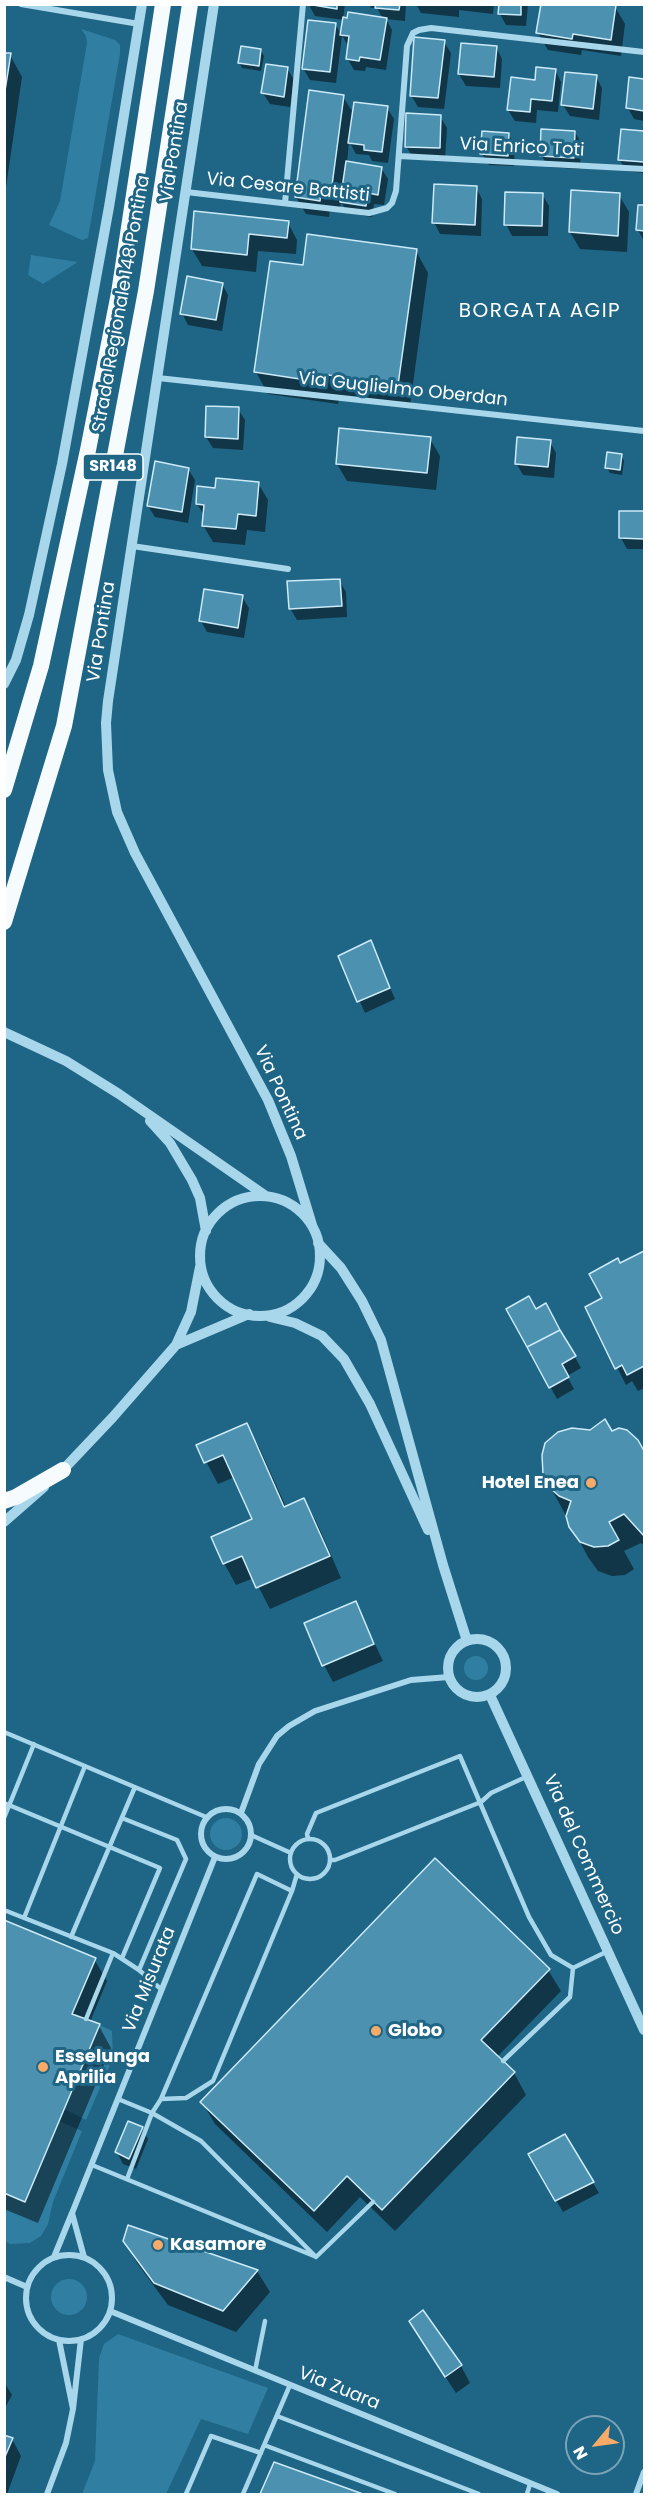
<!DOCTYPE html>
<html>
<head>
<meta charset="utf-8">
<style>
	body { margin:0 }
	#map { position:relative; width:649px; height:2499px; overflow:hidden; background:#1f6585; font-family:Poppins,sans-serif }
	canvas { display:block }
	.frame { position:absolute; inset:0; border:6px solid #fff; pointer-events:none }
	.north { position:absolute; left:565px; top:2415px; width:60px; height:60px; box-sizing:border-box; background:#1f6585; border:2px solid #79a3b6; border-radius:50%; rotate:241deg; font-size:16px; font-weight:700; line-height:24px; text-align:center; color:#fff }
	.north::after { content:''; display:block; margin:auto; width:21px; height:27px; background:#f8ab68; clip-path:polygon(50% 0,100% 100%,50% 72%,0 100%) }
</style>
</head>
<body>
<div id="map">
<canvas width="649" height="2499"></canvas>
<div class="frame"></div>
<div class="north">N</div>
</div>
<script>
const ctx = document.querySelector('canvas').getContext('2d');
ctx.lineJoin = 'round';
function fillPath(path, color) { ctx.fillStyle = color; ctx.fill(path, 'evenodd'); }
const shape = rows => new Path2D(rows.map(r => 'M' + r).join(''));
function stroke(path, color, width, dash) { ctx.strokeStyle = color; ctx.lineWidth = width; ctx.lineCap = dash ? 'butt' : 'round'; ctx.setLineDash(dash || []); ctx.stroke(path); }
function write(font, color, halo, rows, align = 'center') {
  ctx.font = font + ' Poppins,sans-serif'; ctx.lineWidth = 6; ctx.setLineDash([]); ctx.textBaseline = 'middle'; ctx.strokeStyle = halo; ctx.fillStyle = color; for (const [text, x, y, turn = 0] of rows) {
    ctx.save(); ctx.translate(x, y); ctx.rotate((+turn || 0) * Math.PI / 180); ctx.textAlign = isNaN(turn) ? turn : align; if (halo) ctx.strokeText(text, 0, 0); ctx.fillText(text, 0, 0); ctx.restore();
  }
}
fillPath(shape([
	[81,29,115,40,120,45,120,54,88,238,82,240,49,225,60,201,87,43,86,36],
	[31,255,78,262,43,284,28,275],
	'464 1668a12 12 0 1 1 24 0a12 12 0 1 1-24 0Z',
	'210 1834a16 16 0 1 1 32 0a16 16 0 1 1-32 0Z',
	[100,2025,112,2031,113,2058,86,2120,64,2109],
	[59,2121,82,2131,53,2202,48,2224,41,2236,30,2243,10,2244,5,2241,4,2193,26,2201],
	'51 2297a18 18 0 1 1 36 0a18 18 0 1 1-36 0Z',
	[118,2334,268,2388,248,2434,201,2419,166,2494,82,2494,95,2461,99,2358,104,2344]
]), '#307ea2');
fillPath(shape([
	[345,4,343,19,383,19,377,8,371,8,369,4,406,4,405,21,386,19,392,30,386,70,366,67,365,71,354,70,347,58,348,46,342,35,344,20,315,16,309,5],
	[416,4,494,4,493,14,459,10,459,17,421,13],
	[500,4,528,4,526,26,506,25,500,14],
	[573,4,615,7,625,24,621,56,582,50,581,55,548,50,538,33],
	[335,24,342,36,336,83,310,80,303,68],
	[444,42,451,53,444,109,418,107,411,95],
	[462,45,496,47,502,59,500,88,466,86,459,74],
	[261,51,264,56,261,71,242,68,239,62],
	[4,54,10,55,22,77,4,201],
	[287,68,294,80,290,107,270,104,263,93],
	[555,70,561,82,558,112,537,110,536,123,515,121,508,110,536,81],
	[596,77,602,88,599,120,570,116,563,105],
	[631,79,644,80,644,121,634,119,628,108],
	[343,97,354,114,387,108,394,119,388,163,372,161,369,155,356,154,349,141,347,163,381,168,388,179,384,205,374,204,372,217,348,213,341,202,340,209,330,208,329,217,306,214,296,197],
	[440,116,447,128,445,159,413,158,406,146],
	[623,131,644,133,644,173,626,171,620,160],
	[575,132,581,143,580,169,548,167,542,156],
	[508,134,515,145,514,166,489,165,482,154],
	[476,188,482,199,481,236,440,234,434,222],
	[542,194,549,206,548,236,512,236,506,224],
	[619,195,629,212,627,252,580,249,570,232],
	[639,207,644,207,644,241,638,230],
	[288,223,297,240,296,254,258,251,256,272,202,266,192,249],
	[416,251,428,273,410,406,340,396,338,404,268,394,256,372,304,267],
	[222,284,228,295,222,331,188,325,182,313],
	[238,409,245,420,243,450,213,448,206,437],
	[430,439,440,456,436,490,347,481,337,464],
	[550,442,556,453,554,478,523,475,516,463],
	[621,455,624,461,622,475,610,473,607,468],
	[188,469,195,480,188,523,155,517,148,506],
	[258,483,268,500,265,532,247,530,245,545,213,542,203,525,204,515,197,504,216,489],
	[621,512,644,513,644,549,627,549,621,538],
	[339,580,346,592,347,617,297,620,290,608],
	[242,597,249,608,244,638,207,632,201,621],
	[370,942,395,999,365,1013,340,957],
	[644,1252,644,1388,638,1391,632,1381,626,1385,587,1307,604,1298,620,1265],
	[546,1305,581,1368,567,1376,574,1389,557,1399,508,1309,535,1311],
	[246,1425,259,1447,286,1507,303,1499,316,1521,341,1578,270,1609,254,1578,236,1585,224,1563,254,1520,235,1477,218,1484,198,1446],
	[612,1432,637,1441,644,1454,644,1545,641,1543,624,1551,634,1569,625,1575,612,1576,598,1571,588,1557,550,1486],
	[355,1603,383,1661,333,1682,324,1665],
	[4,1922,94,1959,107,1981,90,2022,99,2026,111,2048,38,2223,4,2209],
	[548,1970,561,1991,497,2057,514,2073,526,2095,395,2231,360,2197,327,2232,215,2124,202,2102],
	[142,2128,148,2139,136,2169,123,2164,117,2152],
	[565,2136,599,2193,563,2212,530,2155],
	[124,2241,257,2271,270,2292,236,2332,168,2305,137,2263],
	[420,2338,461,2366,470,2383,456,2393],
	[4,2382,12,2395,4,2410],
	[4,2437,12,2439,21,2456,7,2494,4,2494],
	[274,2464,359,2494,262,2494]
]), '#0007');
const building = shape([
	[307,4,337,4,337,9,307,4],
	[376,4,400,4,399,10,375,8,376,4],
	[499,4,521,4,521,15,498,14,499,4],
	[541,4,616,5,611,40,573,34,572,39,536,33,541,4],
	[348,12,387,18,380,60,360,57,359,61,346,59,349,36,340,35,343,17,347,18,348,12],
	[308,20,336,23,330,72,302,69,308,20],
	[414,37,445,40,438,98,410,96,414,37],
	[461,43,497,46,494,77,458,74,461,43],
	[241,46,261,49,259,66,238,63,241,46],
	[4,53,11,53,4,97,4,53],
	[266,64,288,67,284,97,261,93,266,64],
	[536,67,556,69,552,101,531,99,530,112,507,110,511,77,535,80,536,67],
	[565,72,597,75,593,109,561,105,565,72],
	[629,77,644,79,644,111,626,108,629,77],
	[309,90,344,95,331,193,321,192,320,201,295,197,309,90],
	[354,102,388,106,382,152,364,150,364,145,348,143,354,102],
	[406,113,441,115,440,148,405,147,406,113],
	[541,129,575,131,574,158,540,156,541,129],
	[621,129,644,131,644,162,618,160,621,129],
	[482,131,509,133,508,156,480,154,482,131],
	[346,161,382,167,378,195,368,193,366,206,340,202,346,161],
	[434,184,477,186,475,225,432,223,434,184],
	[571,190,620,193,618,236,569,232,571,190],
	[505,192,543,193,542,226,504,225,505,192],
	[638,205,644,205,644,231,636,230,638,205],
	[194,211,289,221,287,238,249,234,247,255,191,249,194,211],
	[307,234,417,249,398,385,328,375,326,383,254,372,270,261,303,265,307,234],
	[187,276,223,283,216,320,180,314,187,276],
	[206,406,239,407,238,439,205,437,206,406],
	[339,428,431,437,427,473,336,464,339,428],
	[517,437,551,440,548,467,515,464,517,437],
	[607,452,622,454,620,470,605,468,607,452],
	[155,461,189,468,182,512,147,506,155,461],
	[216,478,259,482,256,516,238,514,236,529,202,526,204,505,196,504,197,486,215,488,216,478],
	[619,511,644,511,644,539,619,538,619,511],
	[340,579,342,606,289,609,287,581,340,579],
	[204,589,243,595,238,628,199,621,204,589],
	[371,940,390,988,357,1002,338,956,371,940],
	[644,1251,644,1366,627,1375,622,1365,615,1369,585,1307,602,1298,589,1274,618,1258,620,1263,644,1251],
	[529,1296,536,1309,546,1303,560,1330,527,1347,506,1309,529,1296],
	[560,1330,576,1356,562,1364,569,1377,549,1388,527,1347,560,1330],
	[605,1419,612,1431,619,1428,627,1430,638,1440,644,1451,644,1536,624,1514,609,1522,619,1540,608,1546,594,1547,580,1542,569,1527,566,1516,571,1501,559,1496,549,1487,543,1474,542,1455,545,1443,558,1432,572,1428,590,1430,605,1419],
	[247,1423,284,1507,304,1498,330,1556,256,1588,242,1556,223,1564,211,1537,252,1519,223,1455,204,1463,196,1445,247,1423],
	[356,1601,374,1644,322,1666,304,1623,356,1601],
	[435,1858,550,1969,481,2040,515,2072,382,2210,347,2176,314,2211,200,2102,435,1858],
	[4,1920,96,1958,72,2014,100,2024,25,2202,4,2193,4,1920],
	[128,2121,143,2127,129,2159,115,2152,128,2121],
	[565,2134,594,2182,555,2201,528,2154,565,2134],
	[128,2225,258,2270,223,2311,154,2283,123,2241,128,2225],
	[423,2310,462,2365,445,2377,409,2321,423,2310],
	[4,2435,13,2438,4,2459,4,2435],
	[274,2462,363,2494,260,2494,274,2462]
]);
fillPath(building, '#4c91b0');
stroke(building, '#cceaf7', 1.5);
stroke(shape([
	[4,1732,206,1817],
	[4,1803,160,1868,122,1958],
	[4,1818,34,1744],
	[122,1818,177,1840,186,1859,139,1970],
	[251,1835,291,1853],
	[308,1839,307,1834,316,1813,460,1756,529,1917,551,1955,573,1968],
	'290 1859a20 20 0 1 1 40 0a20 20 0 1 1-40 0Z',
	[330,1860,335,1860,481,1802,491,1793,528,1776],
	[292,1891,297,1874],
	[4,1910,113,1953,139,1970,162,1990],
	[24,1918,85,1766],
	[71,1937,135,1787],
	[86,2019,113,1953],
	[503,2061,570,1997,573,1968,608,1951],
	[118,2099,152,2113,201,2141,316,2257],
	[92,2165,314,2256],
	[127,2179,152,2113,161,2099,257,1874,292,1891,213,2081,186,2098,161,2099],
	[316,2257,373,2202],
	[255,2371,265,2321],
	[277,2416,479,2494],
	[264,2445,395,2494],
	[186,2494,211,2436,261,2453],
	[243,2494,290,2385],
	[527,2494,530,2484]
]), '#a8d6ea', 4.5);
stroke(shape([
	[21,4,139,24],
	[399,156,644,169],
	[186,192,369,213,387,208,392,203,396,191,407,46,413,33,419,30,431,28,644,52],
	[285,203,303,4],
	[158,378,644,431],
	[132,546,288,569],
	'201 1834a25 25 0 1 1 50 0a25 25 0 1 1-50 0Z',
	[241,1813,259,1764,277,1736,289,1726,315,1711,411,1680,449,1677],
	[72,2213,215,1857],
	'26 2298a43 43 0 1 1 86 0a43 43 0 1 1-86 0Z',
	[54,2257,72,2213,84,2257],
	[4,2277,27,2287],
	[110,2311,557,2494],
	[59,2340,73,2409,81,2339],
	[47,2494,66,2443,73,2409],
	[636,2494,644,2472]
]), '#a8d6ea', 6);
stroke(shape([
	[214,4,108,701,106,723,108,770,117,812,135,853,268,1100,291,1156,312,1225],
	[4,684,16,660,29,615,62,464,109,207,142,4],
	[4,1032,66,1061,119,1094,266,1196],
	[150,1121,170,1143,192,1180,200,1198,206,1231],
	'200 1256a60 60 0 1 1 120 0a60 60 0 1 1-120 0Z',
	[318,1243,341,1268,362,1301,381,1340,443,1565,467,1641],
	[270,1317,295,1323,322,1336,344,1359,370,1404,428,1530],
	[176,1345,249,1314],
	[60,1473,113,1417,176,1345,191,1312,200,1267],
	[4,1522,44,1487],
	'448 1668a29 29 0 1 1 58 0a29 29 0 1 1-58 0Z',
	[490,1695,644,2030]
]), '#a8d6ea', 10);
stroke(shape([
	[4,790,41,666,88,450,119,293,163,4],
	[4,922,64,726,146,291,190,4],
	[4,1501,16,1497,63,1470]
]), '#f6fbfe', 16);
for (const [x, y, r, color] of [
	[591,1483,6,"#f8ab68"],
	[376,2031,6,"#f8ab68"],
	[43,2067,6,"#f8ab68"],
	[158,2245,6,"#f8ab68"]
]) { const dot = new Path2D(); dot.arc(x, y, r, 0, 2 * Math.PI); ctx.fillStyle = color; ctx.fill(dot); stroke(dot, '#1f6585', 2); }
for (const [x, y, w] of [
	[113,467,60]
]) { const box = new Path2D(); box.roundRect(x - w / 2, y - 13, w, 26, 4.5); ctx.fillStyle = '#1f6585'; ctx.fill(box); stroke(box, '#fff', 1.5); }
write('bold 16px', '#fff', null, [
	["SR148",113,467]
]);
write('18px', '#fff', '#1f6585', [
	["Via Enrico Toti",522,148,3],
	["Via Pontina",175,152,-81],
	["Via Cesare Battisti",288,188,6],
	["Strada Regionale 148 Pontina",122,304,-80],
	["Via Guglielmo Oberdan",403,390,6],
	["Via Pontina",102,632,-81],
	["Via Pontina",280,1093,65],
	["Via del Commercio",583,1855,66],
	["Via Misurata",150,1980,-68],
	["Via Zuara",339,2389,22]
]);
write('bold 18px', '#fff', '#1f6585', [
	["Hotel Enea",579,1483,"right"],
	["Globo",388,2031],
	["Esselunga",55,2057],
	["Aprilia",55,2078],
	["Kasamore",170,2245]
], 'left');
ctx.letterSpacing = '1.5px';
write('20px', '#fff', '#1f6585', [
	["BORGATA AGIP",540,312]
]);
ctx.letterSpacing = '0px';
</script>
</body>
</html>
